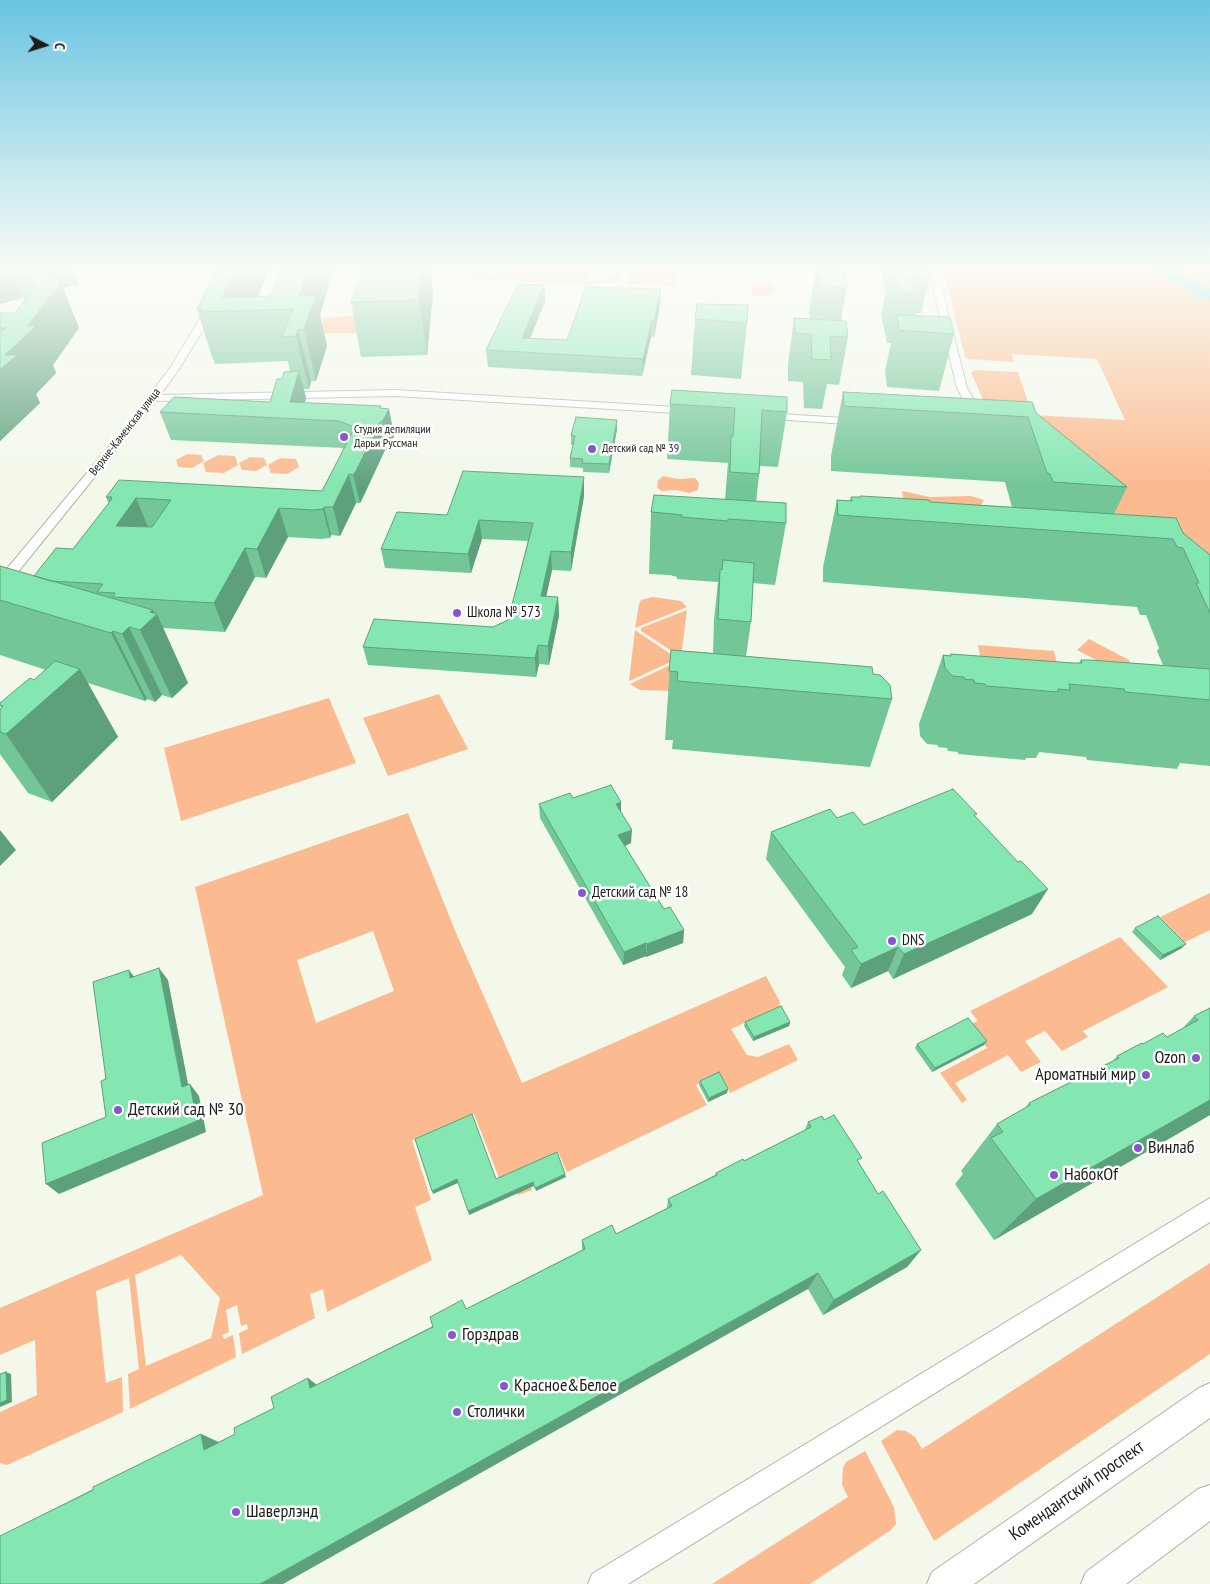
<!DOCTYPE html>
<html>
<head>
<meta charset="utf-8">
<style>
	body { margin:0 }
	#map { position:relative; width:1210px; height:1584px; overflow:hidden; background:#f3f8eb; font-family:"PT Sans Narrow",sans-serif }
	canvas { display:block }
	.north { position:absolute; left:20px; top:20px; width:50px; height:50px; -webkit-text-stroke:4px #fff; paint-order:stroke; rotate:95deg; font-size:14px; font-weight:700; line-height:20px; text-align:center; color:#1c1d19 }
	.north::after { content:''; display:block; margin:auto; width:18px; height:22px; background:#1c1d19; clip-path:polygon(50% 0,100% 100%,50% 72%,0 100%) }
</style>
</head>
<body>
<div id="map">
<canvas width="1210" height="1584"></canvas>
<div class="north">С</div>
</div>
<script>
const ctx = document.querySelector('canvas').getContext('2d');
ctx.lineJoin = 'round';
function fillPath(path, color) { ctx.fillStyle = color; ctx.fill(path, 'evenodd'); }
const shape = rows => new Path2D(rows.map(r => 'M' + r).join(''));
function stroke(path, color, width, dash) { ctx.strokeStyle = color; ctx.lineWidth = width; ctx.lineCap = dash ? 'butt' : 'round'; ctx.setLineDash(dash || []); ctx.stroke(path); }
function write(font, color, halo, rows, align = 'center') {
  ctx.font = font + ' "PT Sans Narrow",sans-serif'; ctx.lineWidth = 5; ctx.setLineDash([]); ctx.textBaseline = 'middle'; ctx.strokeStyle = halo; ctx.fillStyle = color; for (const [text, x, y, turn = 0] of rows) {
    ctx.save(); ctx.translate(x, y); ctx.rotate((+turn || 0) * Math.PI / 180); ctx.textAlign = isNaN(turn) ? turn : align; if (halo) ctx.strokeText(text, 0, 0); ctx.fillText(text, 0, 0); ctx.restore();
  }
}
fillPath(shape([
	[466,266,473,266,473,269,477,273,496,278,502,266,592,266,587,282,607,279,614,276,617,272,614,266,623,266,625,269,624,274,620,279,611,283,587,285,480,279,471,275,466,270],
	[633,266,680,266,677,286,628,284],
	[942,266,1210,266,1210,595,988,411,971,372,976,370,1018,372,1032,415,1125,420,1097,359,1012,354,1014,362,969,359,965,357],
	[753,282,772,286,775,289,774,292,765,296,752,296],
	[362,315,358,333,322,333,323,318],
	[187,454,201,455,204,461,192,468,178,467,176,460],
	[218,455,235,456,238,465,224,473,206,472,203,463],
	[250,457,264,458,267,465,256,471,242,470,239,463],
	[280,458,296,459,299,467,287,474,271,473,268,465],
	[663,476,678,479,695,478,699,483,698,490,689,493,677,490,661,491,657,487,658,480],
	[902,491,930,497,971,496,984,500,971,522,910,549],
	[652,597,681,601,687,607,635,628,639,604,641,600],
	[687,610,681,657,641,631,641,628],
	[635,630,675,657,675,660,629,681],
	[1089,639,1129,660,1130,664,1121,673,1077,650],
	[978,645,1054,651,1061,680,983,673],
	[681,660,670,691,640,690,630,684],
	[439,694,468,749,388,776,363,718],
	[329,698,356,763,181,821,164,748],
	[408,813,456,933,522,1083,766,976,780,1002,779,1007,731,1029,747,1055,758,1057,789,1044,798,1060,730,1093,719,1074,696,1085,707,1105,567,1172,558,1152,525,1168,532,1190,518,1195,510,1173,499,1178,474,1114,412,1140,431,1200,415,1207,432,1260,327,1312,323,1289,310,1294,315,1318,242,1354,239,1333,248,1329,247,1324,241,1326,237,1305,226,1310,229,1332,222,1335,224,1339,233,1335,236,1357,130,1409,128,1374,139,1369,129,1278,96,1291,106,1383,122,1377,123,1412,7,1465,0,1463,0,1412,37,1395,35,1340,0,1355,0,1308,263,1195,195,887],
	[373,931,394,991,316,1023,297,960],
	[181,1255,220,1298,211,1338,146,1366,135,1275],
	[1210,893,1210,930,1185,942,1160,917],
	[1120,937,1168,987,1083,1031,1088,1037,1062,1051,1045,1031,1025,1041,1041,1062,1021,1072,1008,1055,955,1083,967,1100,962,1103,940,1073,987,1048,969,1025,978,1021,970,1011],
	[1210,1263,1210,1354,934,1541,881,1441,897,1430,906,1431,915,1437,922,1449],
	[865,1451,894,1507,896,1524,891,1530,810,1584,712,1584,848,1497,842,1485,843,1468,846,1462]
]), '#fbba8f');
fillPath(shape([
	[1150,266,1171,266,1210,288,1210,300,1204,299,1152,270,1150,266]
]), '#4ddcda');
const minor = shape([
	[227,266,235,266,214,312,179,369,160,395,396,390,693,408,698,411,693,414,396,396,156,401,5,588,0,589,0,577,131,420,170,368,204,312,227,266],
	[928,266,936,266,967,388,983,416,982,418,974,418,957,388,928,266],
	[764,413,860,419,865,422,860,425,760,418,759,416,760,414,764,413],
	[1210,1198,1210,1222,628,1584,588,1584,592,1574,1210,1198]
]);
const tertiary = shape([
	[1210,1383,1210,1418,974,1584,927,1584,932,1572,1199,1388,1210,1383],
	[1210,1485,1210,1521,1126,1584,1081,1584,1086,1572,1198,1489,1210,1485]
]);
stroke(minor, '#afb4a7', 2);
stroke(tertiary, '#afb4a7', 2);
fillPath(minor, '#fff');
fillPath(tertiary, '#fff');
fillPath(shape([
	[0,266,71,266,78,284,63,288,79,328,53,365,56,373,36,394,40,403,0,441,0,313,15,313,25,301],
	[219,266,271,266,258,297,320,315,327,346,316,381,311,381,309,389,304,389,306,398,305,403,381,406,381,408,389,409,394,436,387,450,385,450,362,500,360,503,356,503,340,536,331,535,330,538,321,539,288,537,266,578,255,577,225,632,163,628,188,683,172,698,162,695,155,702,147,699,145,701,88,683,118,737,52,802,28,793,0,754,0,709,1,708,0,703,34,680,46,670,0,655,0,566,34,576,73,549,109,504,106,497,322,491,344,448,171,440,160,412,270,402,282,379,290,372,288,361,215,364,214,360,213,360,197,309],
	[364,266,430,266,433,293,427,355,361,357,351,302],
	[816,266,844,266,847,287,841,320,848,337,839,385,827,384,822,409,804,408,803,382,788,381,788,365,794,318,810,319,809,312],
	[880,266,933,266,921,313,916,313,915,316,954,334,939,391,887,387,885,371,891,343,887,343,881,315,886,292],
	[544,285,545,301,530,338,567,340,660,306,654,337,651,337,642,376,488,367,486,350],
	[695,319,747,323,741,379,691,375],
	[843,392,1036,413,1127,487,1114,514,1183,533,1210,555,1210,766,1180,763,1177,769,1087,760,1086,757,1039,752,1036,758,1026,758,1025,760,958,754,958,752,948,751,947,748,938,747,938,745,927,744,920,736,919,724,943,655,950,656,951,654,1073,663,1079,663,1081,660,1163,665,1157,651,1159,648,1146,615,1140,615,1137,607,823,582,823,567,837,500,850,501,851,497,1012,507,1005,482,831,471,831,456],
	[670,404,787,412,778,467,760,466,756,502,786,523,775,585,753,583,751,622,746,656,873,674,892,699,870,767,672,749,673,740,665,740,671,650,713,653,714,620,718,582,677,579,677,577,670,575,649,574,651,512,725,500,728,463,667,459],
	[617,429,609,473,583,472,583,468,570,467,570,458,573,445,571,445,571,435],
	[584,496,571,571,552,570,546,597,558,597,559,616,549,665,539,664,536,677,368,665,363,647,493,627,508,620,528,541,482,539,471,573,385,568,381,549,447,515],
	[539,804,621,812,631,843,625,846,664,909,684,930,683,943,646,957,646,956,623,965,540,818],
	[976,817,1032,914,893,979,888,971,851,988,842,975,845,967,766,859,771,832],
	[1135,928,1182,948,1160,960,1132,932],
	[1210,1008,1210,1115,994,1240,955,1184,963,1174,961,1171,997,1124,1025,1108,1029,1103,1113,1061,1117,1056,1143,1044,1167,1037,1182,1029,1194,1016],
	[745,1022,790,1022,789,1026,753,1041,744,1026],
	[917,1044,984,1045,932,1072,915,1048],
	[700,1081,727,1093,708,1102,699,1085],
	[824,1120,859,1163,878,1194,921,1250,907,1267,823,1315,808,1289,1,1536,201,1434,219,1442,235,1434,274,1408,308,1378,317,1385,582,1250,582,1240,616,1234,667,1208,668,1199,715,1175,716,1173,744,1161,805,1130,808,1122]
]), '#72c698');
fillPath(shape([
	[0,266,8,266,22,298,0,304],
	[30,266,71,266,78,284,63,288,79,328,53,365,56,373,36,394,40,403,0,441,0,370,5,355,56,289],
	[237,266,271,266,252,310,222,298],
	[310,266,335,266,320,315,327,346,316,381,304,329,299,296],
	[423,266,430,266,433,293,427,355,419,300],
	[544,285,545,301,525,352,522,338],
	[661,289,660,306,654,337,654,320],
	[652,320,651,337,642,376,643,359],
	[298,330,311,381,309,389,296,336],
	[299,371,306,398,300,419,290,402],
	[381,406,383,420,389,409,394,436,387,450,382,422,380,408],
	[617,420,617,429,609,473,609,464],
	[380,422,385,450,360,503,353,475],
	[349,474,356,503,340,536,333,507],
	[584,477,584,496,571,571,571,552],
	[136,498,148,527,116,526],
	[324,507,331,535,330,538,323,509],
	[279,508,288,537,266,578,257,549],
	[479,520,482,539,471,573,468,554],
	[245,548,255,577,225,632,214,603],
	[551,551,552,570,542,615,541,596],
	[558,597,559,616,549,665,548,646],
	[153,610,156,616,157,614,188,683,172,698,140,630,150,612],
	[129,627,162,695,155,702,122,634],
	[113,631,147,699,145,701,111,633],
	[538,645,539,664,536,677,535,658],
	[80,669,118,737,52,802,6,734],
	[621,802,621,816,616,804],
	[0,830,16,850,0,866],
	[632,830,631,843,618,849,618,835],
	[1048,889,1032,914,893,979,904,954],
	[684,930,683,943,646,957,647,944],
	[646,943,646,956,623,965,624,952],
	[1186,944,1182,948,1160,960,1163,955],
	[898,947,888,971,851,988,861,964],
	[159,968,168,980,191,1099,182,1087],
	[129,970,138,982,130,978],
	[790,1022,789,1026,753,1041,754,1037],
	[987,1041,984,1045,932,1072,935,1068],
	[190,1084,199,1096,206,1132,59,1194,46,1184],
	[728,1089,727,1093,708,1102,709,1098],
	[1210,1100,1210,1115,994,1240,1036,1199],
	[565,1174,566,1177,536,1191,535,1188],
	[457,1179,458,1183,433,1194,432,1191],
	[533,1182,534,1186,469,1215,468,1211],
	[921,1250,907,1267,823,1315,834,1300],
	[818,1273,808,1289,283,1584,260,1584],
	[6,1372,11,1374,12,1402,0,1407,0,1403],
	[308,1378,323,1390,310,1388],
	[201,1434,222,1444,204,1450]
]), '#5ca17c');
const building = shape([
	[15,266,42,266,61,283,27,326,36,326,5,355,17,355,0,370,0,333,6,328,0,328,0,313,15,313,36,286,15,266],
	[219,266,237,266,222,298,271,296,283,266,310,266,299,296,316,295,304,329,298,330,296,336,282,337,293,309,200,312,202,309,197,309,219,266],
	[364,266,423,266,419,300,351,302,364,266],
	[818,266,844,266,847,287,819,286,818,266],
	[892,266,920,266,924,278,911,277,915,293,898,292,892,266],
	[518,284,544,285,522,338,567,340,586,287,661,289,654,320,652,320,643,359,486,350,518,284],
	[697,304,748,305,747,323,695,319,697,304],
	[897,315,950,317,954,334,899,330,897,315],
	[794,318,846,321,848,337,830,336,831,360,812,359,811,334,795,333,794,318],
	[299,371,290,402,381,406,380,408,389,409,382,422,380,422,356,471,353,475,349,474,333,507,324,507,323,509,313,510,279,508,257,549,245,548,214,603,113,597,115,593,97,592,103,584,51,581,34,576,56,548,73,549,111,500,112,497,106,497,119,480,322,491,355,427,339,421,160,412,174,397,270,402,277,379,282,379,284,372,299,371],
	[136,498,171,500,152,527,116,526,136,498],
	[672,390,787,397,787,412,762,410,759,474,730,472,731,436,733,436,735,408,670,404,672,390],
	[843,392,1032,402,1036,413,1127,487,1053,482,1050,474,1047,473,1028,417,844,406,843,392],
	[576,417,617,420,609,464,582,463,583,459,570,458,575,436,571,435,576,417],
	[463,471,584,477,571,552,551,551,541,596,558,597,548,646,538,645,535,658,363,647,374,619,493,627,508,620,533,523,479,520,468,554,381,549,397,512,447,515,463,471],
	[654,495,786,503,786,523,728,519,728,521,681,517,682,515,674,514,651,512,654,495],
	[861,496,929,500,930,502,1176,518,1183,533,1210,555,1210,613,1196,583,1199,583,1183,548,1177,547,1173,539,838,515,837,500,852,501,851,497,861,497,861,496],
	[723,560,754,563,751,622,718,619,720,569,722,570,723,560],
	[0,566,153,610,150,612,157,614,140,630,129,627,122,634,113,631,111,633,0,600,0,566],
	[671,650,872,667,873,674,880,675,890,685,892,699,677,681,678,672,669,671,671,650],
	[951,654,1073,663,1082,663,1081,660,1090,660,1210,669,1210,700,1125,692,1124,689,1069,684,1070,690,1058,689,1058,692,986,686,985,684,975,683,974,680,964,679,964,677,952,676,945,668,943,655,951,656,951,654],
	[55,661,80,669,6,734,0,732,0,709,3,706,0,705,0,703,30,678,34,680,55,661],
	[611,785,621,802,616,804,632,830,618,835,664,909,670,907,684,930,647,944,646,943,624,952,539,804,570,793,573,798,611,785],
	[953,789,977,814,974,815,1018,862,1021,861,1048,889,904,954,898,947,861,964,851,950,858,947,771,832,830,809,837,818,853,812,864,825,953,789],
	[1158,916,1186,944,1163,955,1135,928,1158,916],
	[159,968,182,1087,190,1084,197,1121,46,1184,42,1143,106,1117,101,1081,106,1079,93,982,129,970,130,978,159,968],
	[781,1006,790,1022,754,1037,745,1022,781,1006],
	[1210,1008,1210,1100,1036,1199,991,1138,1003,1132,997,1124,1030,1105,1029,1103,1119,1058,1117,1056,1142,1043,1143,1044,1163,1033,1167,1037,1198,1020,1194,1016,1210,1008],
	[968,1018,987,1041,935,1068,917,1044,968,1018],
	[719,1072,728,1089,709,1098,700,1081,719,1072],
	[472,1114,496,1179,557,1152,565,1174,535,1188,533,1182,468,1211,457,1179,432,1191,415,1139,472,1114],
	[834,1115,862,1158,857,1160,878,1194,883,1191,921,1250,834,1300,818,1273,260,1584,0,1584,0,1536,93,1490,93,1487,201,1434,204,1450,235,1434,234,1428,274,1408,271,1397,308,1378,310,1388,433,1327,430,1317,462,1300,466,1309,585,1249,582,1240,612,1225,616,1234,672,1206,668,1199,717,1175,716,1173,743,1159,744,1161,811,1127,808,1122,822,1116,824,1120,834,1115],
	[6,1372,7,1400,0,1403,0,1374,6,1372]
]);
fillPath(building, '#84e6b1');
stroke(building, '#5ca17c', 1);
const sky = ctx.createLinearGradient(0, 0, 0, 488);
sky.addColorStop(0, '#6ac4e2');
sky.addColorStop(0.55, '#fafcf6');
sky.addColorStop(1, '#fafcf600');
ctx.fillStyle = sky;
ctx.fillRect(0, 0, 1210, 488);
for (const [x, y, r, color] of [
	[344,437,5,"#8656cf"],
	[592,449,5,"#8656cf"],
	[457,613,5,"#8656cf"],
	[582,893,5,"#8656cf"],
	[892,941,5,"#8656cf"],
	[1196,1058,5,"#8656cf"],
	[1146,1075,5,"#8656cf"],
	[118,1110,5,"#8656cf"],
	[1138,1148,5,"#8656cf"],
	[1054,1175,5,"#8656cf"],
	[452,1335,5,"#8656cf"],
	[504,1386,5,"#8656cf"],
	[457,1412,5,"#8656cf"],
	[236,1512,5,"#8656cf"]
]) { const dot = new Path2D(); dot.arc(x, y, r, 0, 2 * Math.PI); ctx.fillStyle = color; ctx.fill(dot); stroke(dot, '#fff', 2); }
write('12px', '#1c1d19', '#fff', [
	["Студия депиляции",354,430],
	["Дарьи Руссман",354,444],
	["Детский сад № 39",602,449]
], 'left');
write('12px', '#1c1d19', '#fff', [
	["Верхне-Каменская улица",125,432,-52]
]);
write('15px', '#1c1d19', '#fff', [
	["Школа № 573",467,613],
	["Детский сад № 18",592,893],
	["DNS",902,941]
], 'left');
write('18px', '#1c1d19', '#fff', [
	["Ozon",1186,1058,"right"],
	["Ароматный мир",1136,1075,"right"],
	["Детский сад № 30",128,1110],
	["Винлаб",1148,1148],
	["НабокOf",1064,1175],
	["Горздрав",462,1335],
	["Красное&Белое",514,1386],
	["Столички",467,1412],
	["Шаверлэнд",246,1512]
], 'left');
write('18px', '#1c1d19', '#fff', [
	["Комендантский проспект",1077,1491,-35]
]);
</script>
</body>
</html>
